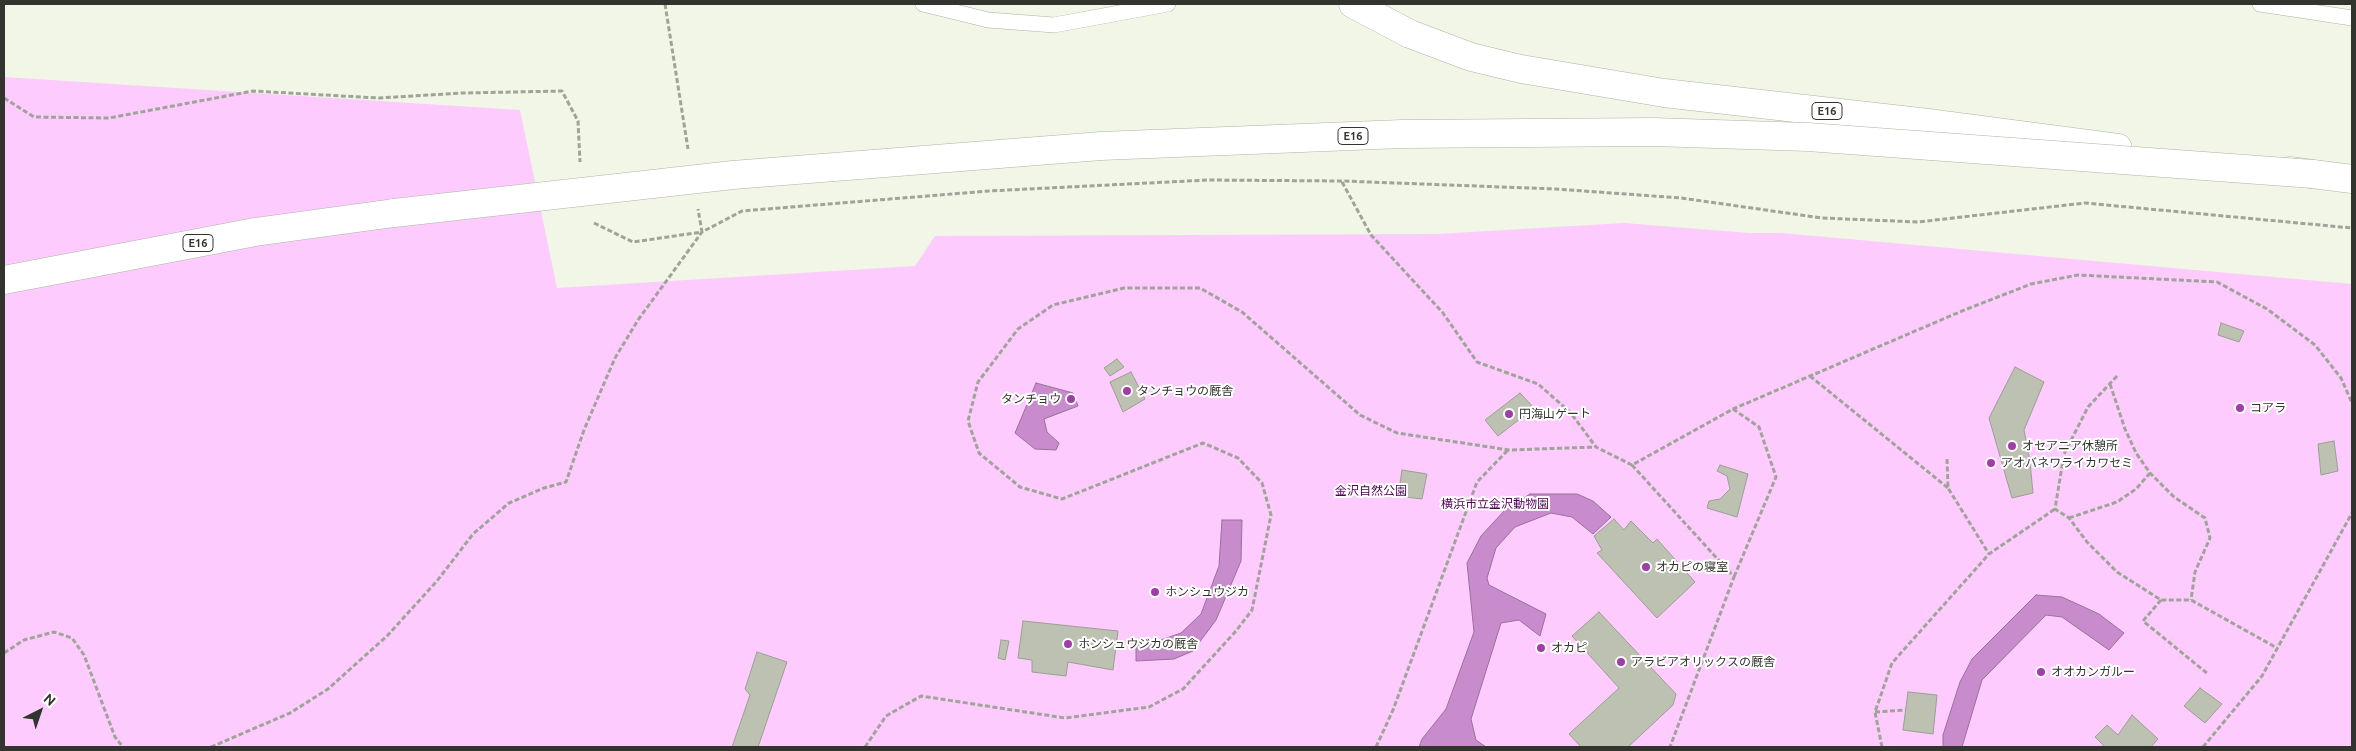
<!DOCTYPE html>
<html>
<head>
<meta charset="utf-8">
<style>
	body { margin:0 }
	#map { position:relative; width:2356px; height:751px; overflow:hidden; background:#f1f6e6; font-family:Ubuntu,sans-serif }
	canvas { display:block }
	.frame { position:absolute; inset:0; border:5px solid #32342e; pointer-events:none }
	.north { position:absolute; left:15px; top:686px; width:50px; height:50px; -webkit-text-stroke:4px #fff; paint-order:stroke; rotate:41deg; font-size:14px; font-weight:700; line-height:20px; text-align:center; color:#32342e }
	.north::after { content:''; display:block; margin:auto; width:18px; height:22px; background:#32342e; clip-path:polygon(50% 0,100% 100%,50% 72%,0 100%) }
</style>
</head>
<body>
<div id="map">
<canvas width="2356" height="751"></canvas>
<div class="frame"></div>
<div class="north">N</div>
</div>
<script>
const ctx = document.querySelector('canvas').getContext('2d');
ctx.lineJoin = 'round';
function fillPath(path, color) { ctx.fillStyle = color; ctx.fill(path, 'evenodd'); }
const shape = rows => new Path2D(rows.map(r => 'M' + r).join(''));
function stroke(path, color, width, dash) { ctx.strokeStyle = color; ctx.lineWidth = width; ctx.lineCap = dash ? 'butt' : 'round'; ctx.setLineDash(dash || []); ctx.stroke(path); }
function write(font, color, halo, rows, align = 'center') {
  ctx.font = font + ' Ubuntu,"Noto Sans JP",sans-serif'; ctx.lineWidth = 4; ctx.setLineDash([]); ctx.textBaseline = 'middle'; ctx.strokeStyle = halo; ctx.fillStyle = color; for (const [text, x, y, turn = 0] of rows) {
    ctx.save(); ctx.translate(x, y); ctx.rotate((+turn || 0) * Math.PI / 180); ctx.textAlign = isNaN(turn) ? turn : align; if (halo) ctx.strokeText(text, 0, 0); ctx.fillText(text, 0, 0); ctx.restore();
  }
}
fillPath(shape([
	[4,77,520,110,557,288,915,266,935,236,1437,234,1624,223,1749,233,1781,233,2352,284,2352,747,4,747]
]), '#fdcbfe');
const water = shape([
	[1036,383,1073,393,1078,406,1044,419,1047,432,1059,443,1056,450,1035,449,1015,433,1036,383],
	[1530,494,1577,494,1593,501,1611,517,1593,534,1572,517,1551,513,1515,527,1496,548,1487,578,1489,585,1546,614,1540,636,1519,620,1501,623,1471,719,1476,740,1486,747,1419,747,1422,739,1446,709,1474,632,1467,563,1481,536,1505,510,1530,494],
	[1222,520,1242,520,1241,561,1216,620,1193,651,1174,659,1136,661,1136,643,1158,641,1181,633,1201,614,1219,566,1222,520],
	[2036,595,2062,597,2099,614,2124,633,2109,650,2062,617,2046,615,1982,680,1962,747,1943,747,1943,735,1960,682,1972,659,2036,595]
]);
fillPath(water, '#c88bcb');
stroke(water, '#9b719c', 1);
const building = shape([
	[2221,323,2244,331,2239,342,2218,335,2221,323],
	[1117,359,1124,367,1110,376,1104,368,1117,359],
	[2015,367,2044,382,2024,430,2030,462,2033,493,2012,498,1989,418,2015,367],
	[1131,372,1145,399,1123,412,1110,382,1131,372],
	[1520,393,1534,408,1498,436,1485,420,1520,393],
	[2334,441,2338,471,2321,475,2318,444,2334,441],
	[1720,465,1748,474,1737,517,1707,508,1709,501,1720,499,1730,489,1727,476,1717,471,1720,465],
	[1402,470,1427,474,1422,499,1398,496,1402,470],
	[1614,519,1624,530,1631,521,1653,543,1657,539,1695,582,1657,618,1597,553,1602,550,1594,536,1614,519],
	[1599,612,1676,694,1673,705,1628,747,1581,747,1569,734,1619,688,1572,636,1599,612],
	[1023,621,1118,631,1113,670,1068,662,1066,676,1032,672,1032,660,1018,658,1023,621],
	[1001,640,1009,641,1005,660,998,658,1001,640],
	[757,652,787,662,758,747,732,747,750,695,745,689,757,652],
	[2200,688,2222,704,2205,723,2184,706,2200,688],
	[1908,692,1937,695,1933,734,1903,730,1908,692],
	[2132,715,2158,739,2151,747,2105,747,2095,737,2107,725,2118,735,2132,715]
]);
fillPath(building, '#bcc1b2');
stroke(building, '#9ba092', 1);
const lane = shape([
	[923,4,988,20,1054,25,1168,4],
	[2260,4,2352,18]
]);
const highway = shape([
	[1353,4,1410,34,1471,57,1521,69,1664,93,1928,123,2118,148],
	[2289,171,2352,179],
	[4,280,255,232,394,213]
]);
stroke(lane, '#aeb3a4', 16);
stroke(highway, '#aeb3a4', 29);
stroke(shape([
	[665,4,688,149],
	[4,98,34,117,109,118,253,91,379,98,462,93,562,91,578,121,580,162],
	[1342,182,1371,235,1443,313,1477,362,1538,384,1570,412,1596,447,1632,465,1733,409,1962,311,2031,284,2078,275,2217,282,2267,309,2315,345,2341,378,2352,403],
	[594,223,633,242,702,232,698,209],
	[1810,376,1948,488],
	[2117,376,2088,407,2064,454,2055,509,2069,518,2087,542,2117,572,2161,600,2191,600,2277,648],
	[2110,384,2125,429,2136,453,2150,473,2174,497,2205,518,2210,538,2195,572,2191,600],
	[1733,409,1759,427,1776,477,1734,577],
	[1947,459,1948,488,1989,554],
	[1632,465,1734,577,1670,747],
	[2069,518,2117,502,2136,489,2150,473],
	[2161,600,2143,621,2208,674],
	[4,653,24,640,54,632,72,638,84,655,115,737,123,747],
	[1875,712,1906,710],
	[211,747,290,713,328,689,387,636,437,581,473,534,509,503,544,488,566,482,584,430,615,358,638,320,702,232,742,211,989,191,1207,180,1342,181,1556,189,1681,198,1822,218,1918,222,2085,203,2352,228],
	[865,747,886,716,921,696,1065,718,1149,707,1183,689,1236,631,1252,610,1271,515,1262,483,1238,458,1203,443,1062,499,1020,487,979,453,968,421,978,382,1018,329,1053,305,1124,288,1200,288,1242,312,1360,415,1397,433,1509,450,1596,447],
	[1376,747,1393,710,1477,482,1508,450],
	[1882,747,1875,712,1892,663,1989,554,2055,509],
	[2203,747,2262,676,2352,513]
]), '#a0a498', 3, [5, 2.5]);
stroke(lane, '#fff', 15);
stroke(highway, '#fff', 28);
const highwayBridge = shape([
	[394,213,733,175,1101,146,1402,134,1653,132,1808,137,2313,174]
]);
stroke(highwayBridge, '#aeb3a4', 29, []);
stroke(highwayBridge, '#fff', 28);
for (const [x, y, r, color] of [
	[1127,391,5,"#9f3ea6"],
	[1071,399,5,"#9f3ea6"],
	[2240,408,5,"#9f3ea6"],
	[1509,414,5,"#9f3ea6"],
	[2012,446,5,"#9f3ea6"],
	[1991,463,5,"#9f3ea6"],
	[1646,567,5,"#9f3ea6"],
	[1155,592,5,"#9f3ea6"],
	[1068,644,5,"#9f3ea6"],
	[1541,648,5,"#9f3ea6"],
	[1621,662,5,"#9f3ea6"],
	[2041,672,5,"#9f3ea6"]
]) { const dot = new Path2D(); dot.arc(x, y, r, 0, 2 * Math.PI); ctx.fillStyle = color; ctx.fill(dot); stroke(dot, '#fff', 2); }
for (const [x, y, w] of [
	[1827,111,30],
	[1353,136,30],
	[198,243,30]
]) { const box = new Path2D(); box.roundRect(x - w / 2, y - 8.5, w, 17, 4); ctx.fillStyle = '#fff'; ctx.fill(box); stroke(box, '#32342e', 1); }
write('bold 11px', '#32342e', null, [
	["E16",1827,111],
	["E16",1353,136],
	["E16",198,243]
]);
write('12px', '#32342e', '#fff', [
	["タンチョウの厩舎",1137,391],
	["タンチョウ",1061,399,"right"],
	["コアラ",2250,408],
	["円海山ゲート",1519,414],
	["オセアニア休憩所",2022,446],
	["アオバネワライカワセミ",2001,463],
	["オカピの寝室",1656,567],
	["ホンシュウジカ",1165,592],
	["ホンシュウジカの厩舎",1078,644],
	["オカピ",1551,648],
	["アラビアオリックスの厩舎",1631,662],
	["オオカンガルー",2051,672]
], 'left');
write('12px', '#500256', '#fff', [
	["金沢自然公園",1371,491],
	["横浜市立金沢動物園",1495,504]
]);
</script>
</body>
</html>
